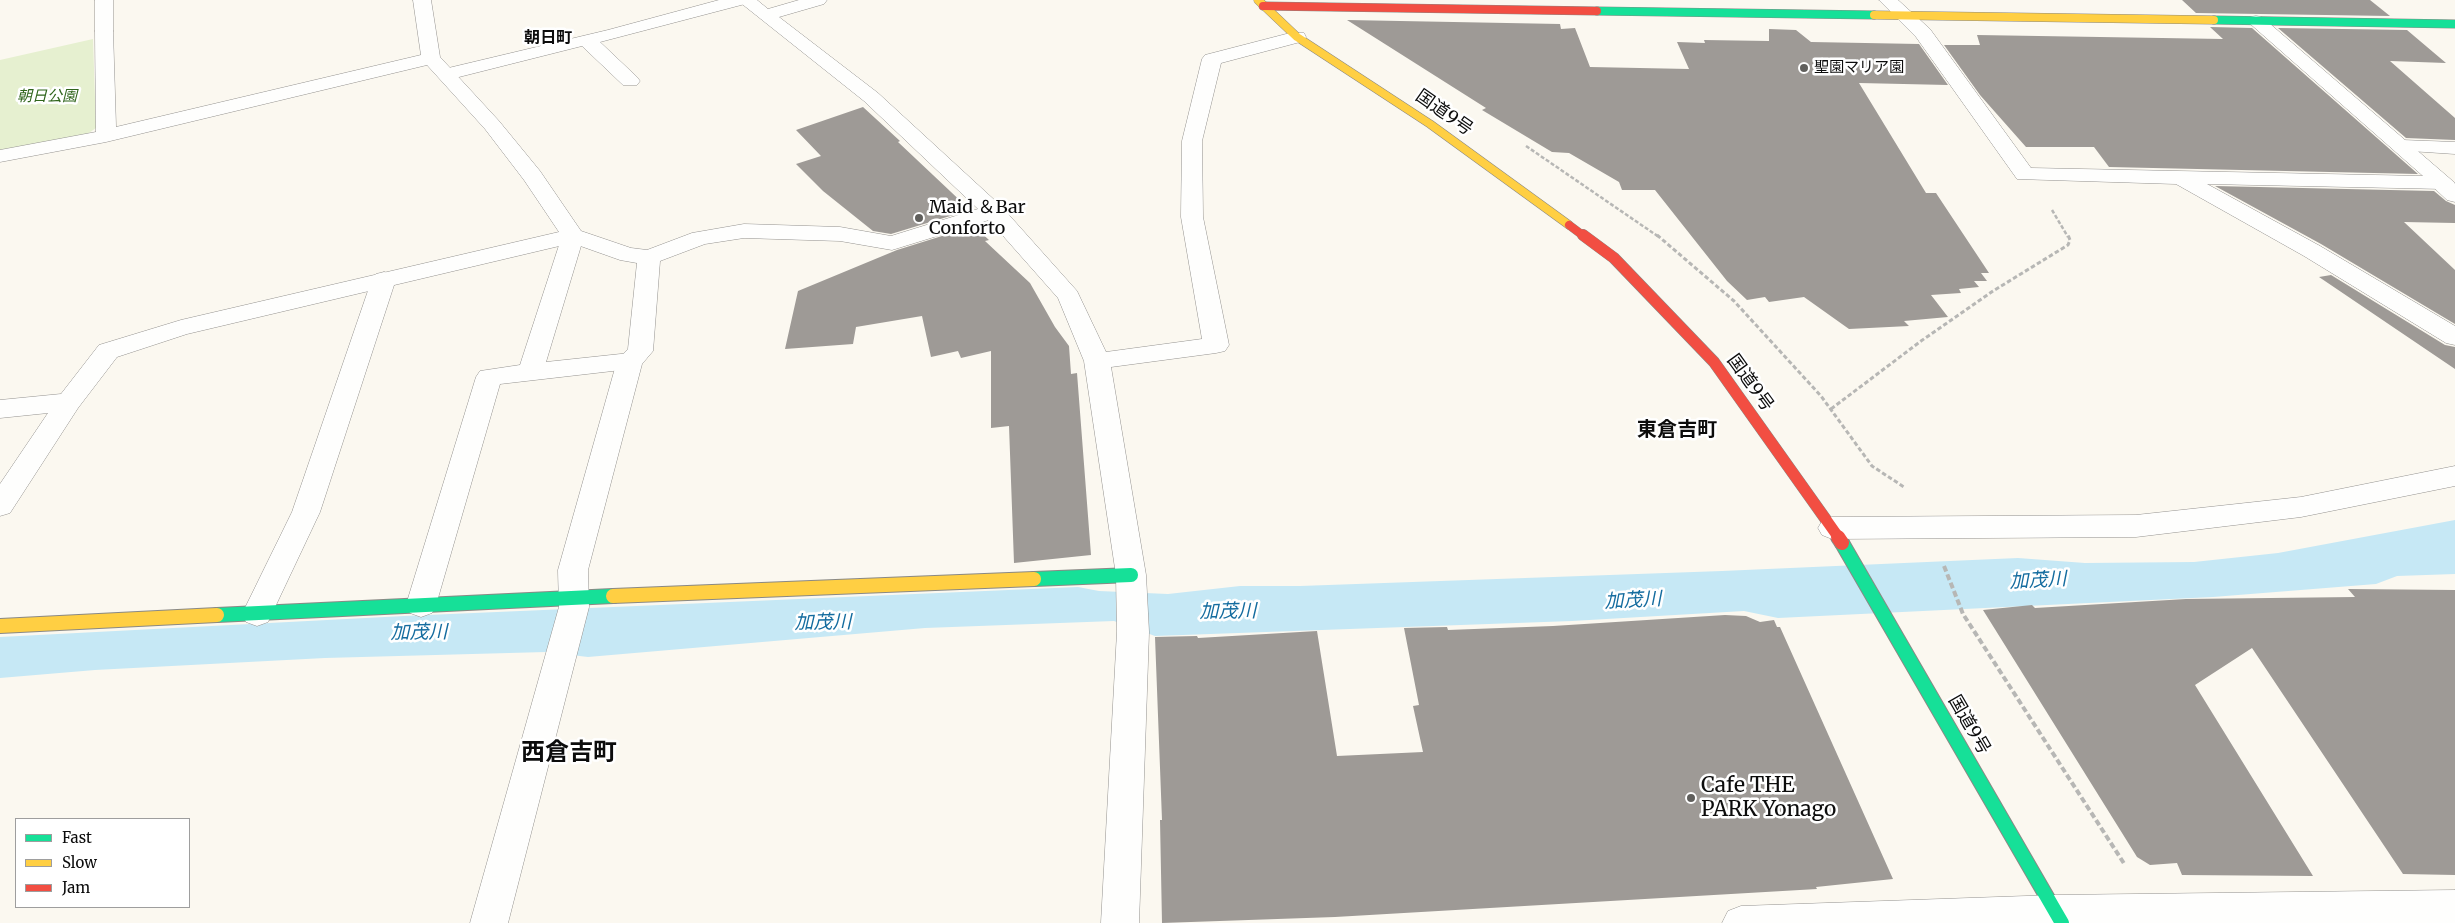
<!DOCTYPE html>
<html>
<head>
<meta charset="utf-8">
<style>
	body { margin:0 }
	#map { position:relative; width:2455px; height:923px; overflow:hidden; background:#fbf8f0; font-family:Merriweather,serif }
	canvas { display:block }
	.legend { position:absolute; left:15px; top:818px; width:175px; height:90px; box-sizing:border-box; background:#fff; border:1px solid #9e9e9e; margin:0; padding:6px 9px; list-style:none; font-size:15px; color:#0c0c0c }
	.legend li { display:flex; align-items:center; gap:10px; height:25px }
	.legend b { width:25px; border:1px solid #9e9e9e }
</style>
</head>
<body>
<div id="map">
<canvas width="2455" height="923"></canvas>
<ul class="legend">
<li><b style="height:6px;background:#16e098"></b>Fast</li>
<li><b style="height:6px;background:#ffcf43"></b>Slow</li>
<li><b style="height:6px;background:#f24e42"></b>Jam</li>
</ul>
</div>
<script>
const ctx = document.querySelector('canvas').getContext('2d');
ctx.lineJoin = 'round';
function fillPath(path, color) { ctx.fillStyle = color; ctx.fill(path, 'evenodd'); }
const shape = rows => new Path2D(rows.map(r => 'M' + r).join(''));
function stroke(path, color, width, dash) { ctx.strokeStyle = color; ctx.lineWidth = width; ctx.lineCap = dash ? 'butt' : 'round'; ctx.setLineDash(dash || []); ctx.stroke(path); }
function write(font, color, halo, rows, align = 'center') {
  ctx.font = font + ' Merriweather,"Noto Sans JP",serif'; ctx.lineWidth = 5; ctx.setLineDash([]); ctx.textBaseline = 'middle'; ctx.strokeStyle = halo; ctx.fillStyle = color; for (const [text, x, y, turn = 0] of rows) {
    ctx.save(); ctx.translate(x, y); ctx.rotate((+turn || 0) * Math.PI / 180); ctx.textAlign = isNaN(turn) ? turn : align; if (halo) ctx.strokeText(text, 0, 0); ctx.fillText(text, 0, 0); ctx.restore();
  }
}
fillPath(shape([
	[93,39,96,128,83,137,0,152,0,60]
]), '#e6f0d0');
fillPath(shape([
	[2455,520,2455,574,2397,576,2376,584,2213,597,1778,618,1744,611,1572,621,1155,636,1114,621,925,628,588,657,546,652,325,658,95,670,0,678,0,637,404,616,1078,587,1099,591,1168,594,1240,586,1300,586,1722,571,2018,558,2085,563,2194,562,2278,553]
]), '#c6e8f5');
fillPath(shape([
	[2182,0,2370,0,2390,16,2196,13],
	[1347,20,1560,24,1561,29,1575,28,1590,67,1689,69,1677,42,1705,43,1704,40,1769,41,1769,29,1796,30,1811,42,1919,44,1948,85,1859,83,1926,193,1936,193,1989,273,1981,273,1987,281,1974,281,1979,287,1959,289,1961,293,1931,295,1948,317,1904,321,1909,326,1849,329,1804,297,1769,302,1765,297,1747,300,1727,281,1655,190,1622,190,1619,182,1569,153,1552,152,1482,110,1486,108],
	[2210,27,2252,28,2418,174,2109,167,2094,147,2026,147,1980,95,1944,45,1980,45,1977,35,2223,39],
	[2278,28,2407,30,2446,63,2390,61,2455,118,2455,140,2406,138],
	[863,107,900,141,898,142,968,208,958,211,960,213,891,234,873,231,823,191,796,164,821,156,796,130],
	[2215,186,2434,191,2446,201,2455,205,2455,223,2404,222,2455,270,2455,324,2321,244],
	[974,226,989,240,985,241,1030,283,1055,327,1069,346,1071,374,1077,373,1091,555,1014,563,1009,426,991,428,991,351,961,358,958,351,931,357,922,316,856,327,853,344,785,349,798,291,897,250],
	[2331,275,2445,345,2455,347,2455,369,2319,277],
	[2348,589,2455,590,2455,875,2403,874,2252,648,2195,685,2313,876,2182,875,2177,863,2150,865,2137,857,1983,610,2032,605,2035,608,2186,599,2355,597],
	[1725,615,1746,616,1760,622,1774,620,1777,627,1780,627,1893,879,1816,887,1817,889,1335,917,1162,923,1160,820,1162,820,1155,637,1197,636,1198,638,1317,631,1337,756,1423,752,1413,706,1419,705,1404,628,1447,627,1448,630,1553,626]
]), '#9e9a96');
const lane = shape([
	[95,0,113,0,113,31,111,35,104,37,97,35,95,31,95,0],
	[719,0,748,0,745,4,600,42,637,77,640,81,637,85,623,85,582,46,447,80,440,78,437,74,440,70,608,30,719,0],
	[2402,140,2455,142,2455,154,2395,150,2392,146,2395,142,2402,140],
	[2440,177,2448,178,2455,184,2455,202,2447,200,2429,183,2432,178,2440,177],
	[573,229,581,231,584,236,546,362,630,353,639,355,643,361,639,367,630,369,500,384,436,605,432,613,421,617,410,613,406,605,476,377,480,371,520,365,562,236,565,231,573,229],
	[384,272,392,274,396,279,320,512,268,622,257,626,246,622,242,614,292,512,372,279,376,274,384,272]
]);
const street = shape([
	[413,0,431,0,440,57,499,121,540,171,581,231,631,248,647,250,692,233,744,224,840,227,891,236,978,209,864,101,737,0,757,0,768,9,799,0,827,0,824,4,779,17,878,93,1001,206,1077,291,1106,352,1202,339,1181,217,1182,141,1202,59,1205,55,1290,33,1304,33,1306,37,1304,41,1221,63,1202,141,1203,217,1229,345,1225,351,1216,353,1111,367,1146,575,1149,632,1139,923,1101,923,1117,632,1116,575,1084,361,1058,298,989,220,892,250,840,241,744,238,705,244,660,261,653,351,642,364,588,570,589,607,508,923,470,923,559,607,558,570,617,361,628,349,637,263,620,260,572,243,187,334,117,357,78,408,10,513,0,516,0,484,48,413,0,418,0,400,61,394,99,345,181,320,559,232,524,180,485,129,427,65,106,142,0,162,0,150,96,132,95,31,97,27,104,25,111,27,113,31,116,127,421,55,413,0],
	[1879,0,1898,0,1930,29,2031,168,2423,176,2247,21,2250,17,2256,16,2262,17,2455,183,2452,188,2444,189,2207,184,2320,246,2455,326,2455,345,2446,343,2304,256,2176,184,2017,179,1916,37,1879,0],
	[2455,466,2455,486,2301,517,2136,537,1832,539,1822,535,1818,528,1822,521,1832,517,2136,515,2301,497,2455,466],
	[2455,890,2455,923,1722,923,1728,911,1741,906,2055,895,2455,890]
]);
const fastFar1 = shape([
	[1597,11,1874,15],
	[2214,20,2455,24]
]);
const fast = shape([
	[1842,543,2062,923],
	[1034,579,1131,575],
	[217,615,613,596]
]);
const slowFar1 = shape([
	[1258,0,1297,37,1430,124,1569,225],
	[1874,15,2214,20]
]);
const slow = shape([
	[613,596,1034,579],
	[0,626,217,615]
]);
const jamFar2 = shape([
	[1263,6,1597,11],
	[1569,225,1585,237]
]);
const jamFar1 = shape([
	[1583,235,1614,258,1714,362,1839,538]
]);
const jam = shape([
	[1838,537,1842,543]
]);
stroke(lane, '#94928f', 1);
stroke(street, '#94928f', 1);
stroke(fastFar1, '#8a8985', 9);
stroke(fast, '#8a8985', 16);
stroke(slowFar1, '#8a8985', 9);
stroke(slow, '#8a8985', 16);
stroke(jamFar2, '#8a8985', 9);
stroke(jamFar1, '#8a8985', 12);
stroke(jam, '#8a8985', 16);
stroke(shape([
	[1526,146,1659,237],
	[2052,210,2068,237]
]), '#b7b7b5', 2.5, [4, 2]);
stroke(shape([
	[1657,235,1734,301,1821,396,1872,466,1904,487],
	[1831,409,1921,341,1993,291,2068,245,2070,240,2068,235]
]), '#b7b7b5', 3, [4.5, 2.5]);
stroke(shape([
	[1944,566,1963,614,2125,865]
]), '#b7b7b5', 4, [6, 3]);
fillPath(lane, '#fefefd');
fillPath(street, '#fefefd');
stroke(fastFar1, '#16e098', 8);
stroke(fast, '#16e098', 14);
stroke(slowFar1, '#ffcf43', 8);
stroke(slow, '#ffcf43', 14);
stroke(jamFar2, '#f24e42', 8);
stroke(jamFar1, '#f24e42', 11);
stroke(jam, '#f24e42', 14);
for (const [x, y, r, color] of [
	[1804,68,5,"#605f5c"],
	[919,218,5,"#605f5c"],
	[1691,798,5,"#605f5c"]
]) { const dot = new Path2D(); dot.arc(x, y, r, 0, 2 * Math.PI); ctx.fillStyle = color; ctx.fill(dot); stroke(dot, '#fff', 2); }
write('15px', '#0c0c0c', '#fff', [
	["聖園マリア園",1814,68]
], 'left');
write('italic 15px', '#30651c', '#fff', [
	["朝日公園",47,97]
]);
write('bold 16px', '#0c0c0c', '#fff', [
	["朝日町",548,38]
]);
write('18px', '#0c0c0c', '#fff', [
	["国道9号",1444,113,35],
	["国道9号",1750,383,54],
	["国道9号",1969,725,60]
]);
write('18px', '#0c0c0c', '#fff', [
	["Maid ＆Bar",929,208],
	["Conforto",929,229]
], 'left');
write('italic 19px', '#146c9f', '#fff', [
	["加茂川",2038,581,-3],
	["加茂川",1633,601,-3],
	["加茂川",1228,612,-1],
	["加茂川",823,623,-1],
	["加茂川",419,633,-1]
]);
write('bold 20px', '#0c0c0c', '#fff', [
	["東倉吉町",1677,430]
]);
write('21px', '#0c0c0c', '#fff', [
	["Cafe THE",1701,786],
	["PARK Yonago",1701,810]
], 'left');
write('bold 24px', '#0c0c0c', '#fff', [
	["西倉吉町",569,753]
]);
</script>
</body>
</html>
